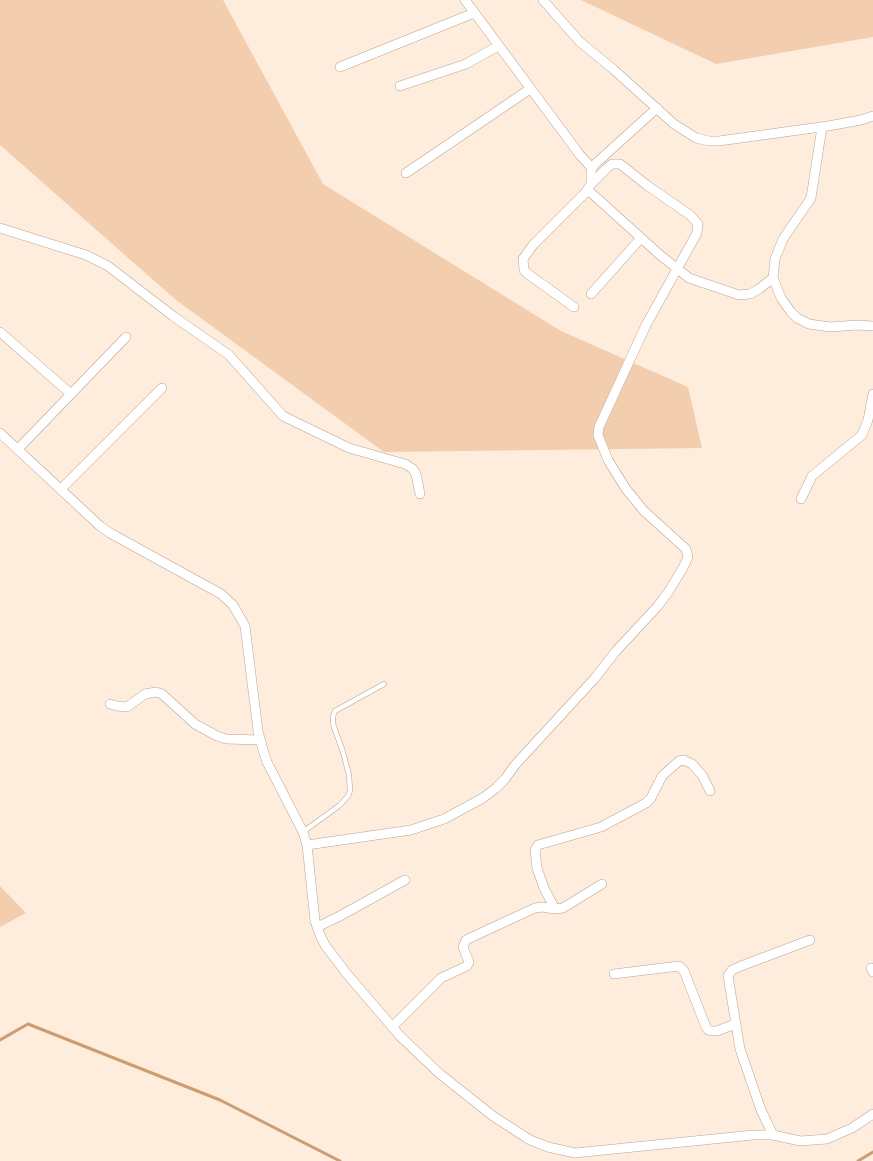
<!DOCTYPE html>
<html>
<head>
<meta charset="utf-8">
<style>
	body { margin:0 }
	canvas { display:block; background:#feecdc }
</style>
</head>
<body>
<canvas width="873" height="1161"></canvas>
<script>
const ctx = document.querySelector('canvas').getContext('2d');
ctx.lineJoin = 'round';
function fillPath(path, color) { ctx.fillStyle = color; ctx.fill(path, 'evenodd'); }
const shape = rows => new Path2D(rows.map(r => 'M' + r).join(''));
function stroke(path, color, width, dash) { ctx.strokeStyle = color; ctx.lineWidth = width; ctx.lineCap = dash ? 'butt' : 'round'; ctx.setLineDash(dash || []); ctx.stroke(path); }
fillPath(shape([
	[0,0,223,0,323,184,561,331,688,387,702,448,384,452,176,300,0,145],
	[581,0,873,0,873,37,716,64],
	[0,886,26,913,0,927]
]), '#f2ceae');
stroke(shape([
	[0,1040,28,1024,220,1100,340,1161],
	[858,1161,873,1152]
]), '#cd9d72', 3);
const lane = shape([
	[303,832,340,805,348,796,350,791,349,775,343,752,333,724,333,716,335,711,384,684]
]);
const street = shape([
	[465,0,580,155,592,168],
	[543,0,580,42,613,69,674,124,696,138,709,141,719,141,828,126,861,120,873,116],
	[340,67,474,13],
	[400,86,466,64,498,46],
	[822,127,811,198,783,239,775,259,773,278,781,298,791,312,797,318,809,324,830,327,857,325,873,326],
	[406,173,530,89],
	[588,190,660,255,689,278,739,295,750,294,759,289,773,278],
	[0,228,86,255,108,266,173,316,229,355,283,416,349,448,405,464,413,469,416,474,420,494],
	[591,294,641,238],
	[574,307,528,274,524,270,523,259,533,245,585,193,591,184,591,171,594,165,657,108],
	[0,332,71,394],
	[0,433,100,526,110,533,221,594,233,605,245,626,258,731,263,750,267,762,303,832,307,845,315,921,320,935,325,945,347,974,400,1036,440,1074,493,1116,530,1140,548,1147,575,1153,753,1135,773,1135,800,1141,827,1139,852,1128,873,1114],
	[18,449,126,337],
	[61,489,162,388],
	[801,499,812,476,862,435,868,420,873,394],
	[110,704,117,706,127,707,145,694,156,692,162,694,195,724,217,736,226,739,260,740],
	[307,845,411,830,444,819,483,798,496,788,505,779,515,765,595,678,616,651,657,607,669,591,684,566,688,557,686,549,644,511,626,489,608,460,598,435,599,427,646,325,697,233,698,224,690,215,648,186,620,164,612,164,607,168,591,184],
	[555,909,544,888,537,868,535,850,538,845,601,827,646,803,651,798,662,776,679,761,684,760,692,764,702,775,710,791],
	[317,927,338,917,405,880],
	[871,968,873,972],
	[614,974,679,966,684,971,706,1027,708,1030,711,1031,717,1031,735,1024],
	[392,1027,441,978,467,966,469,962,463,947,466,940,470,938,535,908,542,907,555,909,563,908,602,884],
	[773,1135,761,1110,740,1049,728,976,732,970,741,966,810,940]
]);
stroke(lane, '#b9a491', 5.5);
stroke(street, '#b9a491', 10);
stroke(lane, '#fff', 4.5);
stroke(street, '#fff', 9);
</script>
</body>
</html>
